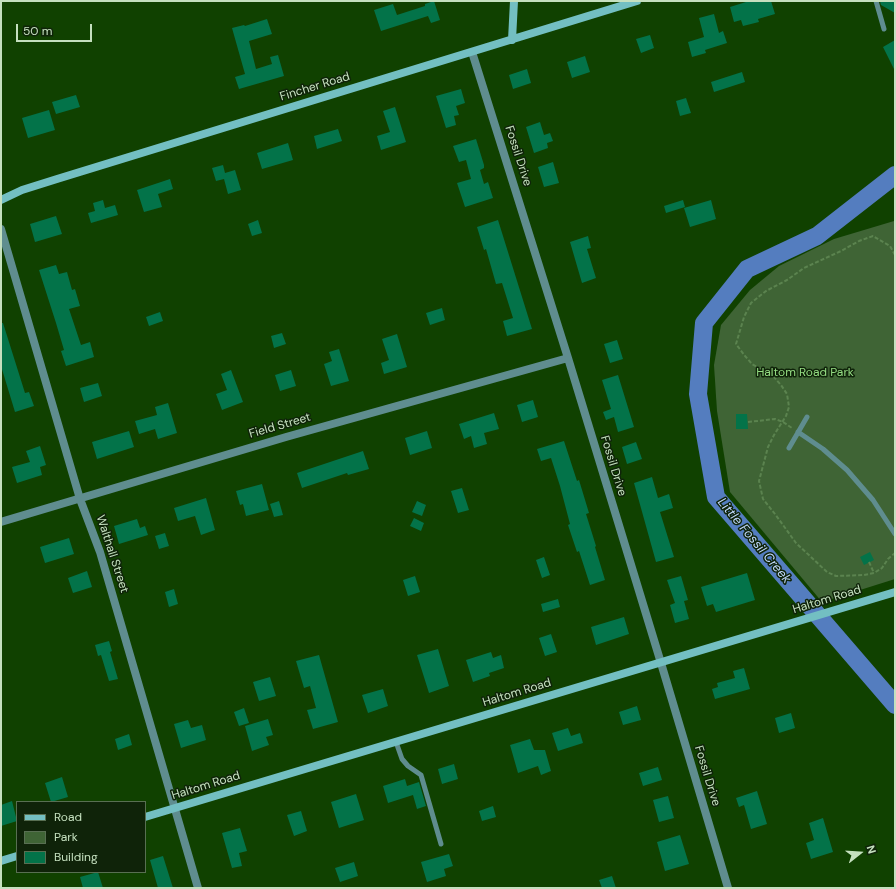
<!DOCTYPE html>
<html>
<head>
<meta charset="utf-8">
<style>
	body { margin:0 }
	#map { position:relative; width:896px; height:889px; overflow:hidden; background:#104100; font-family:"DM Sans",sans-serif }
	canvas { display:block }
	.frame { position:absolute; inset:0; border:2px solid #c5e0bf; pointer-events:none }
	.legend { position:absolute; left:16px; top:801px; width:130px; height:72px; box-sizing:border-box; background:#0f2309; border:1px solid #586f52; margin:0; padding:5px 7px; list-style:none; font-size:12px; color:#c5e0bf }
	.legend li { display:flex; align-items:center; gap:8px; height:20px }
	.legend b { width:20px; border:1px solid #586f52 }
	.north { position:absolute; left:840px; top:833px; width:40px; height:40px; -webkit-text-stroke:3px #0f2309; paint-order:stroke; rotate:73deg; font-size:11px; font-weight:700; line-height:16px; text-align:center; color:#c5e0bf }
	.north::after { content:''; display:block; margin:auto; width:14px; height:18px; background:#c5e0bf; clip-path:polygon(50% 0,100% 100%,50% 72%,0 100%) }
	.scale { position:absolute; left:16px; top:24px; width:76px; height:18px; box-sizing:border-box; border:2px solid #c5e0bf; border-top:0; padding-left:5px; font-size:12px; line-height:14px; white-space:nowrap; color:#c5e0bf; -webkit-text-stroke:3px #0f2309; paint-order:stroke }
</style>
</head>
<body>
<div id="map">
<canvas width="896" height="889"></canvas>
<div class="frame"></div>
<ul class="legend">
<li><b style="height:5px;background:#73bfc2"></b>Road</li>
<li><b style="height:11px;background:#3f6435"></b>Park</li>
<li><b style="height:11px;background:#037349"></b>Building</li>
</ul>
<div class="north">N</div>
<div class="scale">50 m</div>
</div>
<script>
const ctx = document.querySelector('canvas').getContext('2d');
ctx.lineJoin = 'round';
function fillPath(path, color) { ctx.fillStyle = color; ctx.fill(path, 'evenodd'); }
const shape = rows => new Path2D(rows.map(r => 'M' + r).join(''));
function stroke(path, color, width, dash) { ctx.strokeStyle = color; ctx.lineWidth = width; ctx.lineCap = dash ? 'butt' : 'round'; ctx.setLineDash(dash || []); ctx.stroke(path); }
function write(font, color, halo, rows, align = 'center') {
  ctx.font = font + ' "DM Sans",sans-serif'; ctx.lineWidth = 3; ctx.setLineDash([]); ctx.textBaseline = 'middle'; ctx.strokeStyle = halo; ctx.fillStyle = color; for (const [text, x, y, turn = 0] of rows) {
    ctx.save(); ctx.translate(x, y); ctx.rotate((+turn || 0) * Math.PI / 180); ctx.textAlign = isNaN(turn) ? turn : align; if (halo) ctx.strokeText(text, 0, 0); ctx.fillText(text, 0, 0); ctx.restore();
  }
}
fillPath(shape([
	[894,221,895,579,822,602,730,492,717,411,714,365,721,325,750,290,779,266,834,239]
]), '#3f6435');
stroke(shape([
	[895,175,817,236,747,269,704,323,698,394,716,497,895,705]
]), '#547dbf', 18);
fillPath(shape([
	[434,1,440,20,431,23,428,16,381,31,374,10,393,4,397,15,425,6,425,4],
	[746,1,771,1,775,14,758,19,759,22,743,26,741,20,734,22,730,7,746,2],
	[880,1,895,1,895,13,881,5],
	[714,14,719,33,723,31,727,43,705,50,706,53,692,57,688,42,704,37,699,18],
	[267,19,272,34,249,41,256,69,272,64,270,57,278,55,284,76,239,89,235,77,245,74,232,28,244,25,245,26],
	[650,35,654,48,641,53,636,39],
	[895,40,895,71,883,47],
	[585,56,590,72,572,78,567,62],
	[527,69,531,83,513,89,509,75],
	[742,72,745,82,714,92,711,82],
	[461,89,465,103,456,106,459,115,454,116,456,125,446,128,436,96],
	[76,95,80,107,56,114,52,102],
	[686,98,691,113,680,116,676,101],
	[395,107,406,142,381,150,377,136,390,132,383,111],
	[49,110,55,130,28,138,22,118],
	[540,122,544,135,550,133,553,141,547,143,548,148,534,153,526,127],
	[338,129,342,141,317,149,314,136],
	[476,139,484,165,484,168,480,170,484,184,488,182,493,198,465,207,457,183,471,179,466,160,459,162,453,146],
	[288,143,293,160,262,169,257,153],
	[553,162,559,183,544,187,538,167],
	[223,165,225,173,235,170,241,190,228,194,224,179,216,181,212,168],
	[170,179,173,189,158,194,162,207,144,212,137,190],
	[103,200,105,208,115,205,118,215,91,223,88,213,95,211,93,203],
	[683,200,685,207,666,213,664,206],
	[711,200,716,219,690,227,684,208],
	[56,216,62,234,35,242,30,224],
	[258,220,262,233,252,236,248,224],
	[498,220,532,329,507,336,503,321,513,318,502,283,496,284,486,249,484,250,477,227],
	[588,236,591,248,587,249,596,278,582,283,570,242],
	[56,265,59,274,67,272,72,290,75,289,80,306,69,309,81,345,90,342,94,357,66,366,61,351,64,350,56,323,39,270],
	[442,308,445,320,430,325,426,313],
	[160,312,163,321,149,326,146,317],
	[1,323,3,323,25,393,29,392,34,406,15,412,1,366],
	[282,333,286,344,274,348,271,336],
	[397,334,407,367,384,374,381,363,389,360,382,339],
	[617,340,623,359,610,363,604,344],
	[339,349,349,381,331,386,324,364,332,361,329,352],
	[231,370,243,402,222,410,216,394,227,390,221,374],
	[291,370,296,386,280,391,275,375],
	[618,375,634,427,618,432,614,417,606,420,603,412,611,409,602,380],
	[98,383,102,396,84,402,80,388],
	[533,400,538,417,522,422,517,405],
	[168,403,177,433,158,439,155,429,139,434,135,421,157,415,155,407],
	[494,413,499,429,484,433,487,444,474,448,471,436,464,439,459,424],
	[736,414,747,414,748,429,736,429],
	[129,431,134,447,97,459,92,442],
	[427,431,432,448,410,455,405,438],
	[564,441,577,481,579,480,589,513,586,514,596,546,595,547,605,580,590,585,579,551,577,552,568,525,570,524,560,486,551,458,541,461,537,449],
	[636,442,642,459,627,464,622,447],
	[40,446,46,465,40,467,42,475,17,483,12,467,30,462,26,451],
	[363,451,369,469,348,475,347,473,302,488,297,473],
	[652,477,658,498,669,494,673,508,660,512,674,557,656,562,634,483],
	[262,484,269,510,246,516,243,504,240,505,236,491],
	[462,488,469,510,458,513,451,491],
	[206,498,215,530,201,535,195,516,178,521,174,508],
	[279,501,283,515,274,517,270,504],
	[417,501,426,505,422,516,412,512],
	[414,518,424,523,421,531,410,526],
	[137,519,140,528,145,526,148,535,119,544,114,526],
	[165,533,169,546,159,549,155,536],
	[69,538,74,554,45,563,40,547],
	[870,552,874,560,864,565,860,557],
	[544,557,550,575,542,578,536,560],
	[87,571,92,587,73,593,68,578],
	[747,573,755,600,716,612,713,604,707,606,701,587],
	[415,576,420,592,408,596,403,580],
	[681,576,688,600,684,601,689,619,675,623,670,605,675,603,667,580],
	[174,589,178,604,169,607,165,592],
	[558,599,560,607,543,612,541,604],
	[624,617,629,634,596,645,591,627],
	[551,634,557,652,545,656,539,638],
	[109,641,112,651,110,652,118,679,109,681,101,655,98,656,95,645],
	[438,649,449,686,429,693,417,655],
	[491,652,493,658,501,655,504,668,489,673,490,676,473,682,466,660],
	[319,655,338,722,313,729,307,710,316,708,310,686,304,688,296,661],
	[744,668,750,689,715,699,712,689,718,687,717,683,735,678,733,671],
	[270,677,276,696,259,701,253,682],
	[383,689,388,706,368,713,362,695],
	[637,706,641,720,623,725,619,712],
	[244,708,249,723,239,726,234,712],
	[791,713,795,728,779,733,775,718],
	[268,719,273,735,266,737,269,745,252,751,245,726],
	[188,720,191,728,202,725,206,740,181,748,174,724],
	[568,728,571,736,580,733,583,743,558,751,552,733],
	[129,734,132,745,118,750,115,739],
	[530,739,534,750,545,750,551,771,541,775,538,766,518,773,510,745],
	[454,764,458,779,442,784,438,769],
	[658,767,662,780,643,786,639,773],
	[62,777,68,797,51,802,45,783],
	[405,779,407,786,419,782,426,806,417,809,413,795,388,803,383,786],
	[757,791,767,824,751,829,744,805,739,807,736,798],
	[356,794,364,820,339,828,331,802],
	[668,796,674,818,659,822,653,800],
	[12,801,17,821,1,826,1,805],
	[493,806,496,817,482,821,479,811],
	[301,811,307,831,294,836,287,815],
	[823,818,833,852,811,859,806,843,814,840,809,823],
	[240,828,247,851,239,853,242,866,232,868,222,833],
	[680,835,689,864,665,871,657,842],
	[449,854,453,866,444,869,446,876,427,882,421,862],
	[163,856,173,888,158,888,150,860],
	[354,862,358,876,340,882,335,868],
	[98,872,103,888,83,888,80,877],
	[612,876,616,888,602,888,599,880]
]), '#037349');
stroke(shape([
	[895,255,890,246,873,236,859,241,841,251,804,268,787,280,766,291,751,303,744,317,736,344,745,356,752,364,773,376,781,385,787,394,789,407,786,416,774,435,768,447,759,481,763,499,775,514,796,543,827,572,836,576,864,575,874,573,882,568,888,559,895,553],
	[748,422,775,419,783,422,792,428],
	[869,562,874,573]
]), '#5b834f', 2, [4, 2]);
stroke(shape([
	[876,1,884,29],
	[798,432,823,449,847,470,873,500,895,534],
	[789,448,807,417],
	[396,742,402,759,408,766,421,775,441,844]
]), '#5f8d8f', 5);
stroke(shape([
	[472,52,568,358,661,663,728,888],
	[1,229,80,499,100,552,198,888],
	[1,522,286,437,568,358]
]), '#5f8d8f', 8);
stroke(shape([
	[512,40,514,1],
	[1,200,22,190,57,179,637,1],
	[145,817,895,592],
	[1,861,17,856]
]), '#73bfc2', 8);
write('12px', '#c5e0bf', '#0f2309', [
	["Fincher Road",315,87,-17],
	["Fossil Drive",518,156,72],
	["Field Street",280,426,-16],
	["Fossil Drive",613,466,73],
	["Walthall Street",112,554,72],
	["Haltom Road",827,600,-17],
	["Haltom Road",517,693,-17],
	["Fossil Drive",707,776,73],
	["Haltom Road",206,786,-17]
]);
write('12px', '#95dd83', '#0f2309', [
	["Haltom Road Park",805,373]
]);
write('italic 13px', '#c2d9fd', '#0f2309', [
	["Little Fossil Creek",754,541,50]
]);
</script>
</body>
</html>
